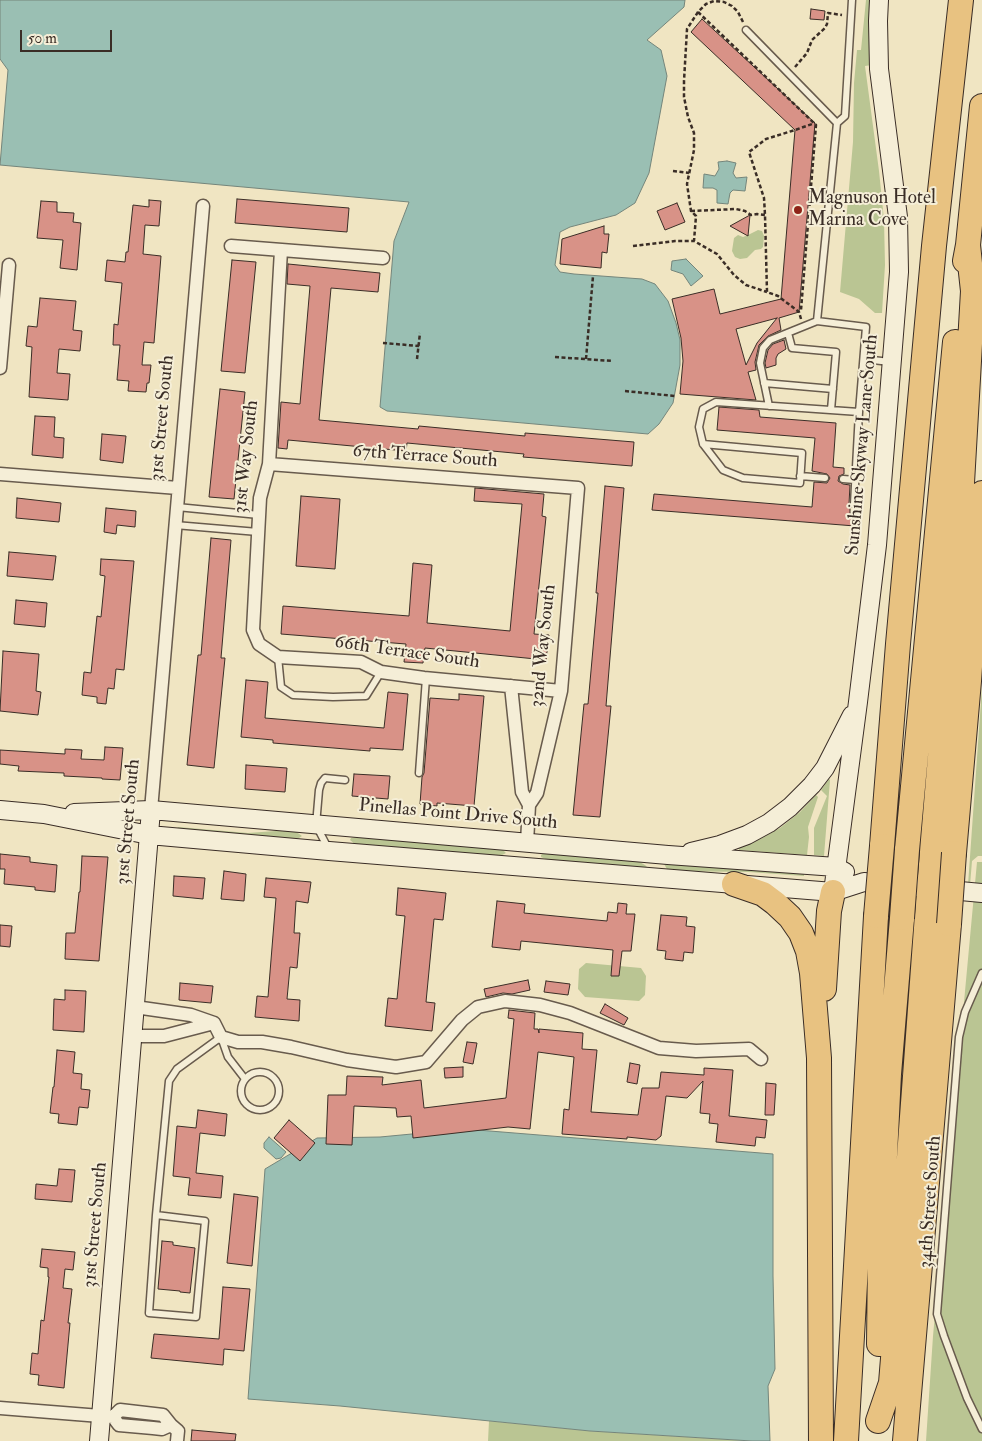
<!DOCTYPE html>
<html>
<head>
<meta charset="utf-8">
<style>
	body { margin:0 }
	#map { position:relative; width:982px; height:1441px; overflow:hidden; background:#f0e5c2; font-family:"IM FELL Double Pica",serif }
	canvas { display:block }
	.scale { position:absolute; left:20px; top:30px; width:92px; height:22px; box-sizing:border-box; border:2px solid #3a2d26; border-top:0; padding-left:6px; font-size:15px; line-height:18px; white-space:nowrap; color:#3a2d26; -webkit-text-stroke:4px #f5eed7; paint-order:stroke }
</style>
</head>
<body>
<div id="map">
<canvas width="982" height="1441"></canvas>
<div class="scale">50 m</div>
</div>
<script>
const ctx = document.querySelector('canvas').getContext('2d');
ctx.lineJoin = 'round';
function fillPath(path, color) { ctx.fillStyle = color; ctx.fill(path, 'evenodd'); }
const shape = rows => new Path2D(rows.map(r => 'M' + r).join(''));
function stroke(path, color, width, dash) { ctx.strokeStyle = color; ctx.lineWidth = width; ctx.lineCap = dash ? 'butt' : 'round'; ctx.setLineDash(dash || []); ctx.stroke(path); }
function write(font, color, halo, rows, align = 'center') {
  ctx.font = font + ' "IM FELL Double Pica",serif'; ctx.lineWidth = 4; ctx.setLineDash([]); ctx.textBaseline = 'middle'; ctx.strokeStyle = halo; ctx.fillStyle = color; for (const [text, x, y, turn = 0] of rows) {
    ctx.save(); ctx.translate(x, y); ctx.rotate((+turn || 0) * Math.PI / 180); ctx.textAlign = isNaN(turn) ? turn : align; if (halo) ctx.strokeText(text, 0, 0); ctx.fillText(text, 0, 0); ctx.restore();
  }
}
fillPath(shape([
	[866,0,870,0,872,65,865,66,879,171,884,220,885,265,882,313,875,313,859,299,840,292,853,142,854,83,857,50,861,50],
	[758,230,762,231,764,236,763,247,761,249,755,250,747,258,740,259,735,257,732,251,734,238,738,235,743,237,748,235],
	[982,687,982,856,978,856,972,861,970,885,968,885],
	[829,779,830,780,824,856,814,855,814,828,827,796,821,790],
	[816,795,818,797,808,827,809,837,807,855,739,850,739,848,762,838,780,828,800,812],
	[178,827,248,833,289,830,295,831,302,836,299,838,292,840,177,829],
	[357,837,501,848,506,853,500,856,356,845,350,840,351,838],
	[552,852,636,860,645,865,649,869,553,862,541,857,541,855,544,853],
	[663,862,804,873,804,876,749,872,668,871],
	[977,862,982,862,982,1441,926,1441,933,1336],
	[586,963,641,968,646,976,645,995,639,1001,585,997,578,989,579,969],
	[489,1421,590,1431,752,1441,488,1441]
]), '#bac593');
const water = shape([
	[0,0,685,0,684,7,647,40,661,50,667,76,649,173,635,203,616,215,570,227,560,232,555,265,560,272,574,274,642,279,655,284,668,301,676,323,680,340,680,365,673,403,659,424,648,434,387,411,380,407,394,241,409,202,0,165,8,70,0,59,0,0],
	[727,161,736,163,733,173,736,178,747,177,745,191,733,190,730,193,728,204,717,203,717,190,713,188,703,188,704,174,715,176,719,169,718,162,727,161],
	[686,259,703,276,691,286,683,274,671,270,672,261,686,259],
	[465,1129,773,1154,773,1276,775,1369,768,1386,770,1441,752,1441,590,1431,340,1406,248,1399,265,1169,317,1138,380,1137,465,1129],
	[269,1137,286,1152,281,1158,276,1159,264,1148,264,1143,269,1137]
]);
fillPath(water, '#9abfb3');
stroke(water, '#74857b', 1);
const building = shape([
	[811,9,825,11,824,20,810,19,811,9],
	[702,19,815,123,799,312,779,318,781,330,768,336,759,345,755,362,756,370,748,372,756,400,680,394,683,361,681,338,672,299,714,289,720,314,781,299,795,130,691,32,702,19],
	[777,318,757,343,746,365,736,329,777,318],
	[237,199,349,208,347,232,235,223,237,199],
	[149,200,161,201,159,226,145,225,143,254,161,256,154,343,144,342,142,365,151,365,149,383,147,383,146,392,128,391,129,381,117,380,120,345,113,345,114,324,118,325,122,283,105,281,107,260,125,262,126,252,128,252,133,205,149,207,149,200],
	[41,201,57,202,57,212,74,213,73,222,81,223,77,270,60,268,63,240,37,238,41,201],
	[677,203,685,222,665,230,657,211,677,203],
	[750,215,748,236,730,226,750,215],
	[604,226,604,234,609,234,607,253,602,252,601,268,560,264,562,239,604,226],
	[232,260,256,262,245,373,221,371,232,260],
	[288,264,380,273,378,292,331,288,319,420,418,429,419,426,525,436,525,433,634,442,632,466,523,457,524,454,407,443,406,451,288,440,287,449,278,448,281,402,300,404,310,286,287,284,288,264],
	[40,298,76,301,73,330,82,331,80,351,59,349,57,373,70,374,68,400,29,397,32,347,26,346,28,326,37,327,40,298],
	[784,340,786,349,778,354,776,358,776,365,766,368,765,363,768,350,773,344,784,340],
	[220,389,245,392,234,499,209,497,220,389],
	[719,407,759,410,760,417,836,423,833,467,844,468,844,474,839,476,838,481,843,484,850,485,849,504,850,507,850,513,856,513,855,526,652,510,654,494,812,507,814,482,827,483,830,478,827,474,812,471,815,438,717,430,719,407],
	[35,416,55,417,54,437,64,438,63,458,32,455,35,416],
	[102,434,126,436,123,463,100,460,102,434],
	[605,486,624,488,606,706,611,706,600,817,573,815,584,704,588,704,598,593,596,593,605,486],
	[475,488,544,494,542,516,546,517,534,634,549,635,546,660,425,648,423,663,404,662,406,644,281,634,283,606,409,616,413,563,432,565,427,623,510,631,522,504,474,501,475,488],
	[301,496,340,499,335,569,296,566,301,496],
	[17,498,61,503,59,522,16,518,17,498],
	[106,508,136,511,135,527,117,525,116,534,104,532,106,508],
	[211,538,231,540,221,658,225,658,214,768,187,765,198,655,201,655,211,538],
	[9,552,56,556,53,580,7,576,9,552],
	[101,559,134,561,124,670,116,669,114,689,108,688,106,704,97,703,97,697,82,695,84,672,91,673,97,616,101,617,105,576,100,575,101,559],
	[16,600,47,603,45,627,14,624,16,600],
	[3,651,39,654,36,691,41,692,38,715,0,711,3,651],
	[246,680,268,682,265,718,384,728,388,692,408,694,403,750,370,748,370,751,273,743,273,740,241,737,246,680],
	[459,694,484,696,474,806,437,803,437,806,420,804,422,777,424,773,430,698,459,700,459,694],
	[105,747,123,748,120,780,102,779,102,778,64,776,64,773,18,771,19,766,0,764,0,750,65,754,65,749,82,750,81,759,104,760,105,747],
	[246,765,287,768,285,792,245,789,246,765],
	[354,774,390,776,388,799,352,796,354,774],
	[0,854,30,857,30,862,57,865,55,892,35,890,35,887,4,884,5,869,0,869,0,854],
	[82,856,108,857,99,961,65,959,66,933,75,933,79,892,80,892,82,856],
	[224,871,246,874,244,901,221,899,224,871],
	[174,876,205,878,203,899,173,896,174,876],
	[266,878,311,882,308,903,296,901,294,933,300,933,297,968,290,967,287,999,300,1000,299,1021,255,1017,257,996,268,997,276,898,264,897,266,878],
	[398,888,446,893,443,920,434,919,426,1002,435,1003,432,1031,385,1026,388,998,397,999,405,916,396,915,398,888],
	[497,901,525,904,524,913,607,921,608,912,617,913,618,903,627,904,626,914,635,914,631,951,622,951,619,976,611,976,613,950,521,941,520,950,492,947,497,901],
	[661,915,687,917,686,926,695,927,693,953,684,952,683,961,665,959,666,951,657,950,661,915],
	[0,925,12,926,10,947,0,946,0,925],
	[528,980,530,990,512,994,503,993,486,997,484,989,528,980],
	[546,981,570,984,568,995,544,992,546,981],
	[180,983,213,986,211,1003,179,1000,180,983],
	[65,990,86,991,84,1032,53,1030,54,999,65,1000,65,990],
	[605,1004,628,1018,624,1025,600,1013,605,1004],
	[509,1010,535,1013,534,1029,538,1029,539,1033,539,1029,583,1033,582,1049,597,1050,591,1112,638,1115,642,1088,659,1088,661,1072,704,1075,704,1068,733,1070,729,1116,767,1120,765,1138,756,1137,755,1146,716,1142,718,1124,709,1123,710,1114,700,1113,703,1081,687,1098,666,1096,661,1136,656,1140,627,1137,627,1139,562,1134,564,1109,569,1110,574,1057,538,1052,530,1129,508,1127,413,1138,411,1116,397,1117,396,1108,354,1106,352,1145,326,1144,328,1095,346,1095,347,1076,383,1077,382,1085,421,1080,424,1108,506,1098,514,1019,508,1018,509,1010],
	[467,1042,477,1043,473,1064,463,1062,467,1042],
	[57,1050,75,1052,73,1073,82,1074,81,1089,90,1090,88,1108,79,1107,77,1125,58,1123,59,1114,50,1113,53,1087,54,1087,57,1050],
	[630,1063,640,1065,637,1084,627,1082,630,1063],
	[463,1067,463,1077,445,1078,444,1068,463,1067],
	[766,1083,776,1084,774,1115,765,1115,766,1083],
	[198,1110,227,1114,225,1136,200,1133,196,1173,223,1176,221,1198,188,1195,190,1178,173,1176,177,1126,196,1128,198,1110],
	[289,1120,315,1143,300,1161,274,1138,289,1120],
	[59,1169,75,1170,72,1202,35,1199,36,1184,57,1186,59,1169],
	[234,1194,258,1197,252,1266,227,1263,234,1194],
	[162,1241,173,1242,173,1245,195,1248,190,1293,180,1292,180,1291,158,1289,162,1241],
	[42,1249,75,1252,73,1270,65,1269,63,1288,72,1289,68,1323,70,1323,64,1388,38,1385,39,1375,30,1374,32,1353,38,1354,41,1320,44,1321,49,1277,48,1277,48,1268,40,1267,42,1249],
	[223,1287,250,1289,244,1351,224,1349,223,1365,151,1358,154,1334,219,1339,223,1287],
	[192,1430,236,1434,235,1441,191,1441,192,1430]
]);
fillPath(building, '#d89287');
stroke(building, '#3a2d26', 1);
const lane = shape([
	[746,30,837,123,817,321],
	[837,123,845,116,852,0],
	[788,333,792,348,836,352,831,410],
	[864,359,890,362],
	[764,383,833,389],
	[769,406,760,363,763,348,770,340,817,321,866,327,859,412,854,504],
	[703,444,802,453,800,483,743,478,723,470,703,444,699,427,703,409,716,402,859,412],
	[800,476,825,478],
	[843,479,855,480],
	[177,507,259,515],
	[175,525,258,532],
	[278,657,281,687,293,695,333,697,366,696,381,672],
	[419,773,426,678],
	[329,850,316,825,319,790,321,783,325,778,345,780],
	[982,973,965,1012,959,1037,937,1314,944,1336,967,1398,982,1429],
	'241 1091a19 19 0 1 1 38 0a19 19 0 1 1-38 0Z',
	[156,1215,149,1313,196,1317,205,1221,156,1215,169,1081,177,1069,221,1037,228,1057,245,1079]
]);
const street = shape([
	[231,246,383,258],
	[281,250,269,464,260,498,253,630,259,644,278,657,361,662,381,672,424,678,561,691],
	[0,368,9,265],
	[269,464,578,488,561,691,537,793,529,805,527,843],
	[0,474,178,488],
	[511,686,522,792,529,805],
	[151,810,203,206],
	[135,1007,191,1015,214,1023,221,1037,238,1042,262,1042,291,1047,347,1060,396,1067,426,1062,462,1020,478,1007,505,1001,540,1005,570,1013,659,1048,696,1051,749,1049,761,1059],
	[133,1036,164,1036,214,1023],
	[0,1408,113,1417,119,1425,153,1428,162,1429,171,1425,163,1415,120,1410,113,1417],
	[171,1425,178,1431,177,1441]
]);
const secondary = shape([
	[0,810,44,814,149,835,329,851,833,892,864,882,982,893],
	[74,813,151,810,668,855,836,867,845,872],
	[691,852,720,845,747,835,769,823,790,807,812,785,825,768,852,715],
	[833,892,858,702,877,545,899,272,898,217,879,69,878,21,879,0],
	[99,1441,151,810]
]);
const highway = shape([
	[965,261,968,245,982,106],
	[882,846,898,644,934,246,961,0],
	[907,850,955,342],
	[954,853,969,681,982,493],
	[734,884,763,894,775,903,790,917,801,933,808,951,812,973,819,1058,821,1441],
	[824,989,829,911,833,892],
	[879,1344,880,1256,889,1074,902,918],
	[878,1421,891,1383,905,1211,929,888,960,518,973,291,968,245],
	[846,1441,876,916],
	[905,1441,949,924]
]);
stroke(lane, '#685b4d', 9);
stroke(street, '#685b4d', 15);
stroke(secondary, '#3a2d26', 20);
stroke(highway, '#3a2d26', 26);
stroke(shape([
	[698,12,816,125,801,310,799,312],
	[743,22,738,12,732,6,724,2,714,1,706,4,698,12,687,29,684,81,684,97,688,117,694,133,694,150,687,184,691,211,696,216,694,241,717,254,734,275,746,285,767,292],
	[795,67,807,53,812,40,825,28,827,24,828,13,842,15],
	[673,171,689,173],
	[691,211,736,209,745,211,751,215,757,214,765,215],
	[633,246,675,241,694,241],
	[801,319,799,312,778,296,767,292,765,215,764,198,749,152,766,139,795,130,815,123],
	[383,343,419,346],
	[555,357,613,361],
	[417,359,420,333],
	[586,359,593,276],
	[625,391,675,396]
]), '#3a2d26', 2.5, [4, 2.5]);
stroke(lane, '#f5eed7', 6);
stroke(street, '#f5eed7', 12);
stroke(secondary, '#f5eed7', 18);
stroke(highway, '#e8c281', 24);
const highwayBridge = shape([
	[876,916,882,846],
	[902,918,907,850],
	[949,924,954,853]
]);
stroke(highwayBridge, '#3a2d26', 26, []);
stroke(highwayBridge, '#e8c281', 24);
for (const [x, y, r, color] of [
	[798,210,5,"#8f2418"]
]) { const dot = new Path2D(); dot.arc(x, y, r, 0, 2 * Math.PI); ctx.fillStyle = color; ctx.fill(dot); stroke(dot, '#f5eed7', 2); }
write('19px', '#3a2d26', '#f5eed7', [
	["Magnuson Hotel",808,199],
	["Marina Cove",808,221]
], 'left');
write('19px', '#3a2d26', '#f5eed7', [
	["31st Street South",163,418,-85],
	["Sunshine Skyway Lane South",863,445,-85],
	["31st Way South",247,457,-84],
	["67th Terrace South",425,457,4],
	["32nd Way South",544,646,-84],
	["66th Terrace South",407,653,8],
	["Pinellas Point Drive South",458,815,5],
	["31st Street South",129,822,-85],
	["34th Street South",931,1202,-86],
	["31st Street South",96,1225,-85]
]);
</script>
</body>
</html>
